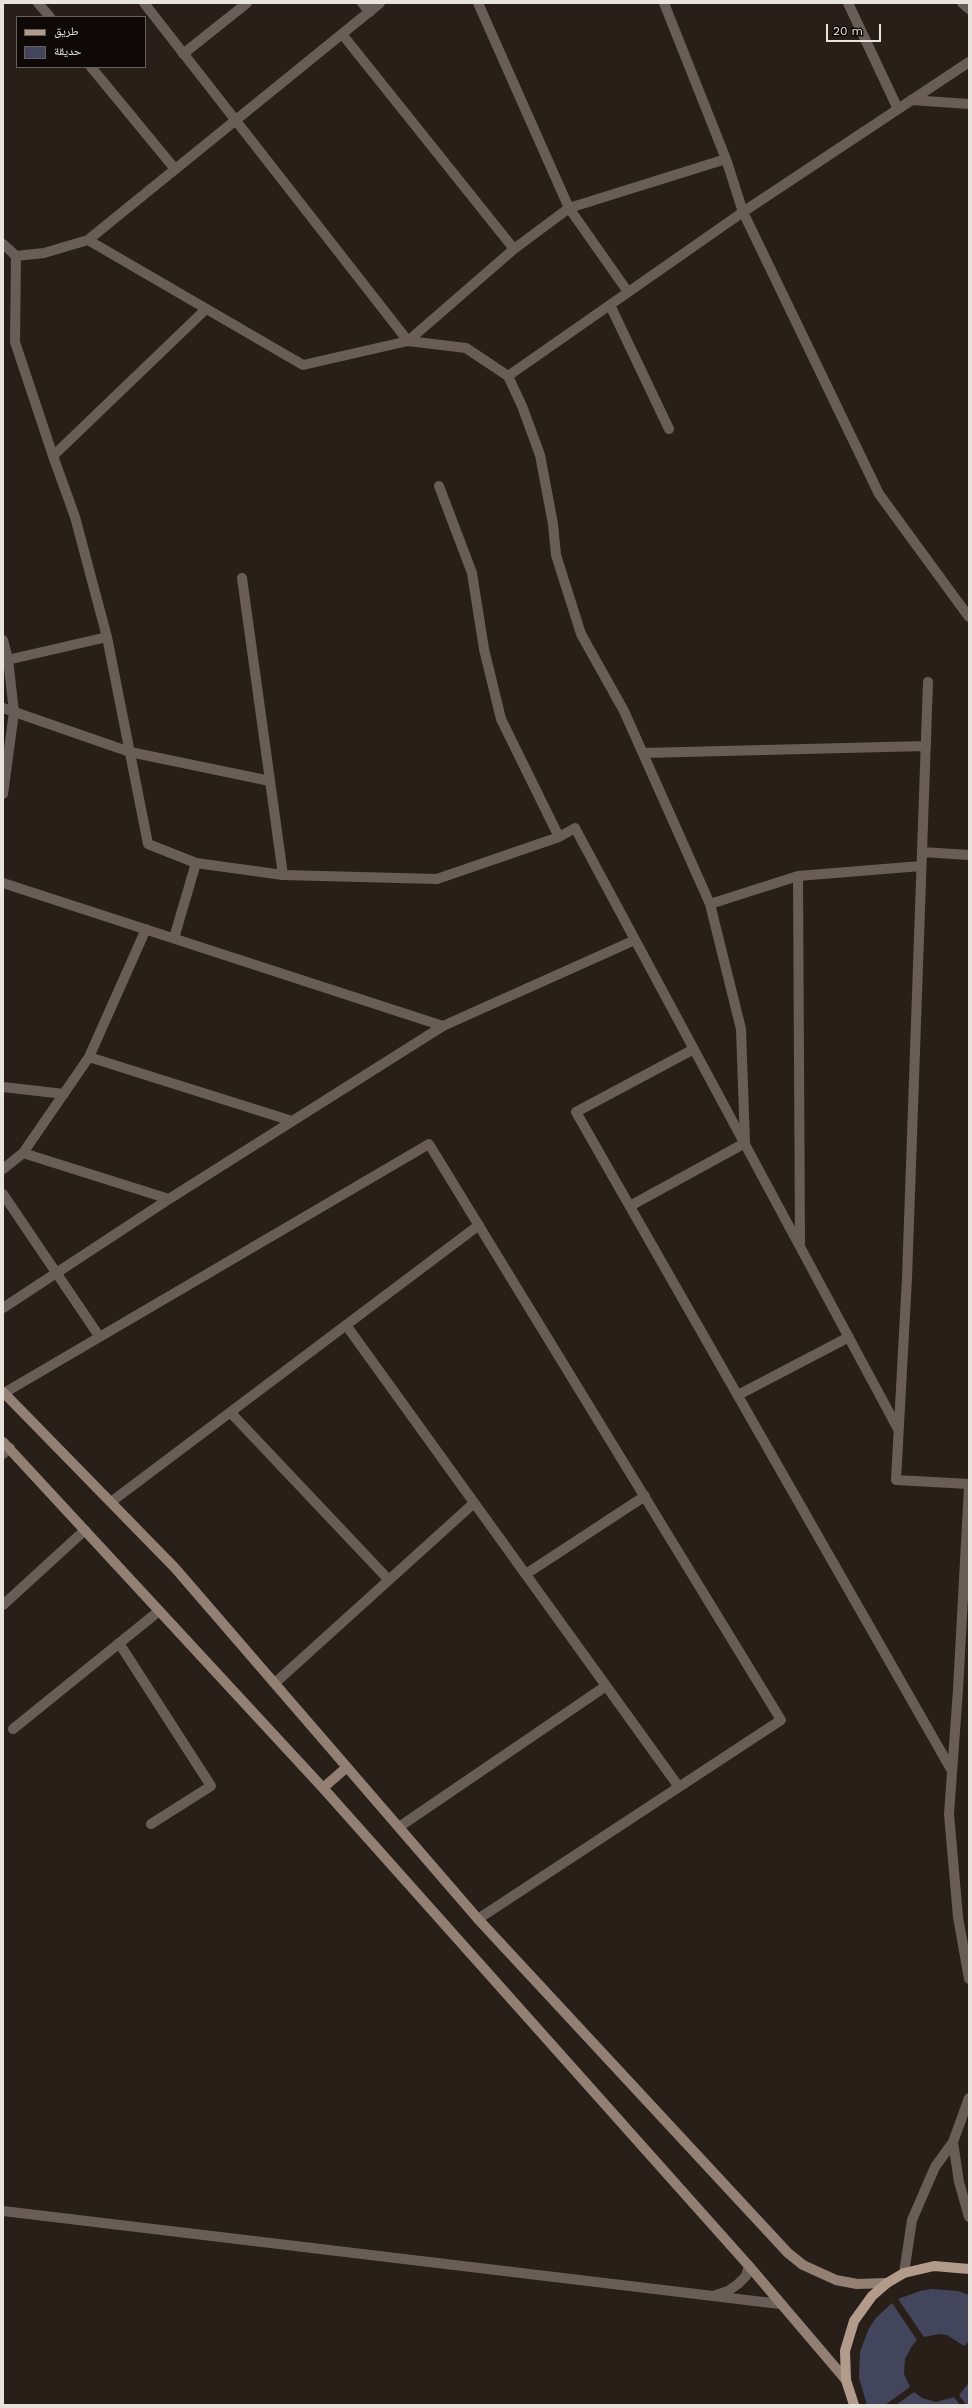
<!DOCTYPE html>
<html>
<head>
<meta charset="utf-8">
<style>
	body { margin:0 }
	#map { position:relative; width:972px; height:2408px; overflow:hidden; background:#281f19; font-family:"Work Sans","Noto Naskh Arabic",sans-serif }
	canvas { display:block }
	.frame { position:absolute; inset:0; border:4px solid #e9e3de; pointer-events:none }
	.legend { position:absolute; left:16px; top:16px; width:130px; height:52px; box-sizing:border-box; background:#0e0907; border:1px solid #66605d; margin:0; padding:5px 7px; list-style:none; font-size:12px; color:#e9e3de }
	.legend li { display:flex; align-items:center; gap:8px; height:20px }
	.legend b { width:20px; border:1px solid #66605d }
	.scale { position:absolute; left:826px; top:24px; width:55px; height:18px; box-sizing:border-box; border:2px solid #e9e3de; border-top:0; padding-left:5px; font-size:12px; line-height:14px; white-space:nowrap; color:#e9e3de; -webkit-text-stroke:3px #0e0907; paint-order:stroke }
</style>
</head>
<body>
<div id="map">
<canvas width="972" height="2408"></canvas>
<div class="frame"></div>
<ul class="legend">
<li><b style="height:5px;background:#b39b8c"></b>طريق</li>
<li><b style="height:11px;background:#43455c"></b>حديقة</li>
</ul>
<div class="scale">20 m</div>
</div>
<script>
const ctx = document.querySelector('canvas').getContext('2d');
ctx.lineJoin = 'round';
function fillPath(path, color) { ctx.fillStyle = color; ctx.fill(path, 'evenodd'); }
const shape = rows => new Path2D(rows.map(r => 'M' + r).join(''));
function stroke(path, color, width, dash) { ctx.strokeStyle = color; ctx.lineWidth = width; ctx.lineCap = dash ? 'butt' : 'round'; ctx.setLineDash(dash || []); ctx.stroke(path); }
fillPath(shape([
	[932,2289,958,2291,969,2295,969,2341,964,2346,947,2335,939,2334,924,2337,898,2299,920,2291],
	[892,2303,917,2340,912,2346,905,2359,904,2374,910,2387,885,2405,867,2405,859,2378,860,2352,869,2328,876,2318],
	[968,2384,969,2405,966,2405,959,2395],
	[914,2392,922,2398,936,2402,954,2397,960,2405,896,2405]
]), '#43455c');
stroke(shape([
	[119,1643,211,1786,151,1824]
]), '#695e57', 10);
stroke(shape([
	[38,3,50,17],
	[144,3,408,341,466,348,508,376,522,406,540,455,553,524,556,555,581,634,624,711,710,904,741,1029,745,1143,630,1206],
	[362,3,370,12],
	[478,3,569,208,628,292],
	[664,3,726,159,743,212,879,494,969,617],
	[848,3,898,109],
	[962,3,969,9],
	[342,34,514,249],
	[183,54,247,3],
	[91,67,175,169],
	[911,100,969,104],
	[88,240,303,365,408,341,514,249,569,208,726,159],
	[3,244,16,256,44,253,88,240,380,3],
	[16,256,15,342,53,456],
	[610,305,669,429],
	[206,309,53,456,75,517,107,637,148,844,196,863,283,875,437,879,559,837,575,828,898,1429],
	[508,376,743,212,969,62],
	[439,486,472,573,484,649,501,719,559,837],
	[242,578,283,875],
	[3,640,8,659,14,712,3,794],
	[3,661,107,637],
	[928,682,907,1278,896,1480,969,1484],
	[3,708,130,752,270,781],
	[643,753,926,746],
	[922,852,969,855],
	[798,876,800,1244],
	[3,883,443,1026],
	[710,904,798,876,921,866],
	[174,938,196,863],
	[694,1049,576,1112,952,1771],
	[89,1057,292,1121],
	[3,1087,64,1094],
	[23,1153,169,1199],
	[3,1169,23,1153,89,1057,146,929],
	[3,1194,99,1336],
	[3,1308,169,1199,443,1026,635,940],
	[346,1325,679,1787],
	[4,1393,429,1144,781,1720,478,1919],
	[738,1395,849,1337],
	[231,1413,388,1579],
	[3,1454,10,1448],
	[969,1487,958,1690,949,1814,958,1917,969,1979],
	[111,1502,479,1225],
	[526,1574,645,1496],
	[3,1605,85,1530],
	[275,1683,474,1503],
	[13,1729,159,1611],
	[399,1827,606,1686],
	[953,2142,959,2182,969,2217],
	[3,2211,780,2304],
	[904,2273,912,2220,935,2167,953,2142,969,2098],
	[716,2295,728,2291,738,2284,746,2276,749,2266]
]), '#695e57', 10);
stroke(shape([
	[3,1392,175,1568,478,1919,788,2253,803,2265,836,2280,857,2284,887,2283],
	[3,1442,323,1788,749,2266,846,2380],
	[323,1788,347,1767]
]), '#938075', 10);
stroke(shape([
	[854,2405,846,2380,845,2351,854,2321,872,2296,887,2283,904,2273,934,2266,969,2269]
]), '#b39b8c', 10);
</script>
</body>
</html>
